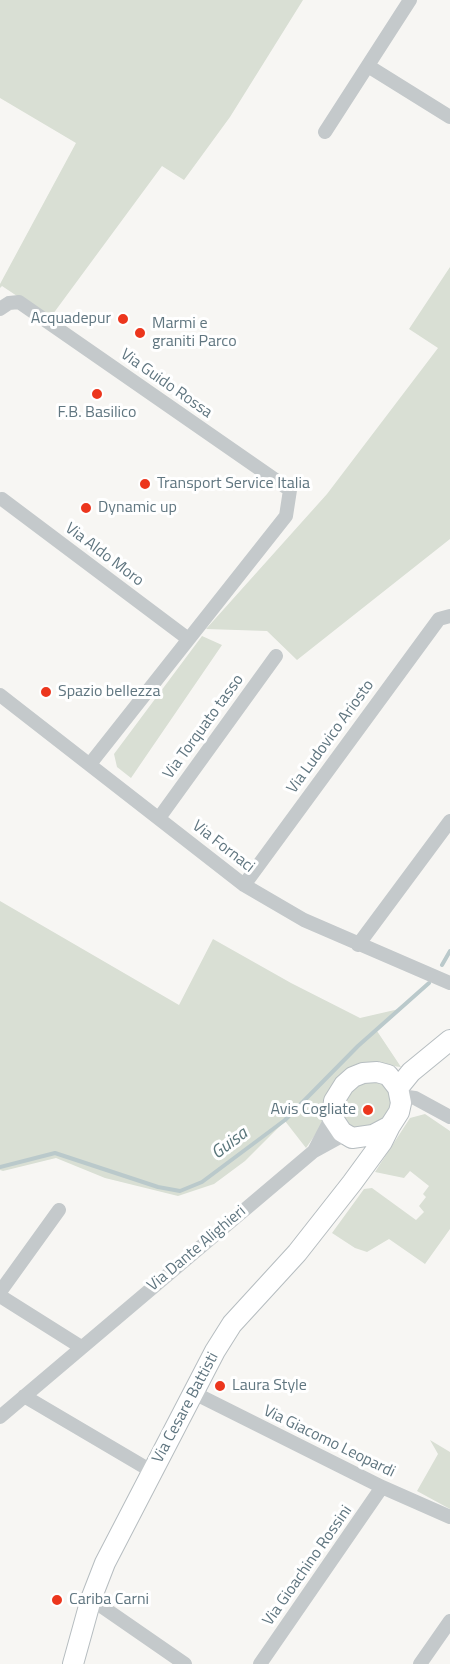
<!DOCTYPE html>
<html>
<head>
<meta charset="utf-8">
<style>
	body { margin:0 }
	canvas { display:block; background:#f7f6f3 }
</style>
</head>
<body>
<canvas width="450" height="1664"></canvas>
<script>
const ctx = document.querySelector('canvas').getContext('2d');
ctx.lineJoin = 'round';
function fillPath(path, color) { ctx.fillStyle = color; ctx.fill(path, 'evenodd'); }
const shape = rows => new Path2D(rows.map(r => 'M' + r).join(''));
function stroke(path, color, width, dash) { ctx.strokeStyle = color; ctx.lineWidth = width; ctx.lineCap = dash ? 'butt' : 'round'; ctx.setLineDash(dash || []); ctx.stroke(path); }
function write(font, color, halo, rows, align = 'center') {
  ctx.font = font + ' "Titillium Web",sans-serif'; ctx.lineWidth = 6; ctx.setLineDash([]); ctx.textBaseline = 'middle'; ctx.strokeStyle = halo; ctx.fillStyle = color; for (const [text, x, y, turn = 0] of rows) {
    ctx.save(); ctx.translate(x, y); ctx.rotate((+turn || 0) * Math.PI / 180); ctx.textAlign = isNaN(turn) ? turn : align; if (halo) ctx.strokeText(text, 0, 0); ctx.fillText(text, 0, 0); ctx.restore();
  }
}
fillPath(shape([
	[0,0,303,0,230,117,184,180,162,166,50,318,2,286,0,288,0,284,76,143,0,98],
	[450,267,450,539,297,660,267,631,206,629,327,494,438,348,409,329],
	[202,636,222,645,131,778,117,767,114,754],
	[0,901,179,1005,213,939,291,983,360,1018,399,1009,377,1031,401,1067,365,1063,306,1148,285,1121,245,1161,214,1184,178,1196,105,1178,56,1158,3,1171,0,1170],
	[384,1080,394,1102,384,1120,366,1131,346,1126,339,1114,353,1084],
	[425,1114,450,1131,450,1229,425,1264,389,1239,367,1252,355,1248,332,1233,364,1189,372,1188,416,1220,424,1212,419,1206,426,1197,423,1194,429,1186,410,1171,404,1178,375,1172,410,1118],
	[430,1440,450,1452,450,1509,417,1491,438,1454]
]), '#d9dfd4');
stroke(shape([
	[442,965,450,951],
	[0,1167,55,1153,158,1187,180,1191,202,1182,285,1120,358,1046,429,983]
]), '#bac9cb', 4);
const secondary = shape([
	[377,1072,388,1075,398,1088,401,1103,399,1112,390,1126,373,1135,352,1138,342,1132,332,1117,334,1101,344,1085,353,1077,363,1073,377,1072],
	[398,1088,411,1072,450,1040],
	[73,1664,91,1599,105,1563,215,1351,232,1324,297,1253,352,1183,382,1142,390,1126]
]);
stroke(secondary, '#b6bdc0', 22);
stroke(shape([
	[368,66,450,117],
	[325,132,410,0],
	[0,309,9,303,19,302,290,490,286,516,90,764],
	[2,499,187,638],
	[0,695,244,885,304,920,450,983],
	[159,818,276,656],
	[244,885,439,619,450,616],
	[358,945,450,821],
	[400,1096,415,1098,450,1117],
	[314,1151,332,1117],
	[0,1292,59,1210],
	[0,1296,81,1347],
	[194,1393,382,1487,450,1517],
	[24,1396,153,1472],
	[0,1417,314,1151,345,1134],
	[91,1599,185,1664],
	[260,1664,382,1487],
	[420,1664,450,1621]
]), '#c4c9cb', 14);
stroke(secondary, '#fff', 20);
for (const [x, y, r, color] of [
	[123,319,6,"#ec361d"],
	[140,333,6,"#ec361d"],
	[97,394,6,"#ec361d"],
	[145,484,6,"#ec361d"],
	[86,508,6,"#ec361d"],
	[46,692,6,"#ec361d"],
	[368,1110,6,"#ec361d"],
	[220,1386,6,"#ec361d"],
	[57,1600,6,"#ec361d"]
]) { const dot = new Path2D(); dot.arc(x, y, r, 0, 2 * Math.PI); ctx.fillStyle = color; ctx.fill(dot); stroke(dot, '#fff', 2); }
write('16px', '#607680', '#fff', [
	["Acquadepur",111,319,"right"],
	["Marmi e",152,324],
	["graniti Parco",152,342],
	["F.B. Basilico",97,413,"center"],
	["Transport Service Italia",157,484],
	["Dynamic up",98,508],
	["Spazio bellezza",58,692],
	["Avis Cogliate",356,1110,"right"],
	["Laura Style",232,1386],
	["Cariba Carni",69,1600]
], 'left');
write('16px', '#607680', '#fff', [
	["Via Guido Rossa",166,384,35],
	["Via Aldo Moro",104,555,37],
	["Via Torquato tasso",204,727,-54],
	["Via Ludovico Ariosto",331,737,-54],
	["Via Fornaci",223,847,38],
	["Via Dante Alighieri",197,1249,-40],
	["Via Cesare Battisti",186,1408,-62],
	["Via Giacomo Leopardi",329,1442,26],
	["Via Gioachino Rossini",308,1566,-55]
]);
write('italic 18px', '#5a767b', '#fff', [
	["Guisa",230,1144,-37]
]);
</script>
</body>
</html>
